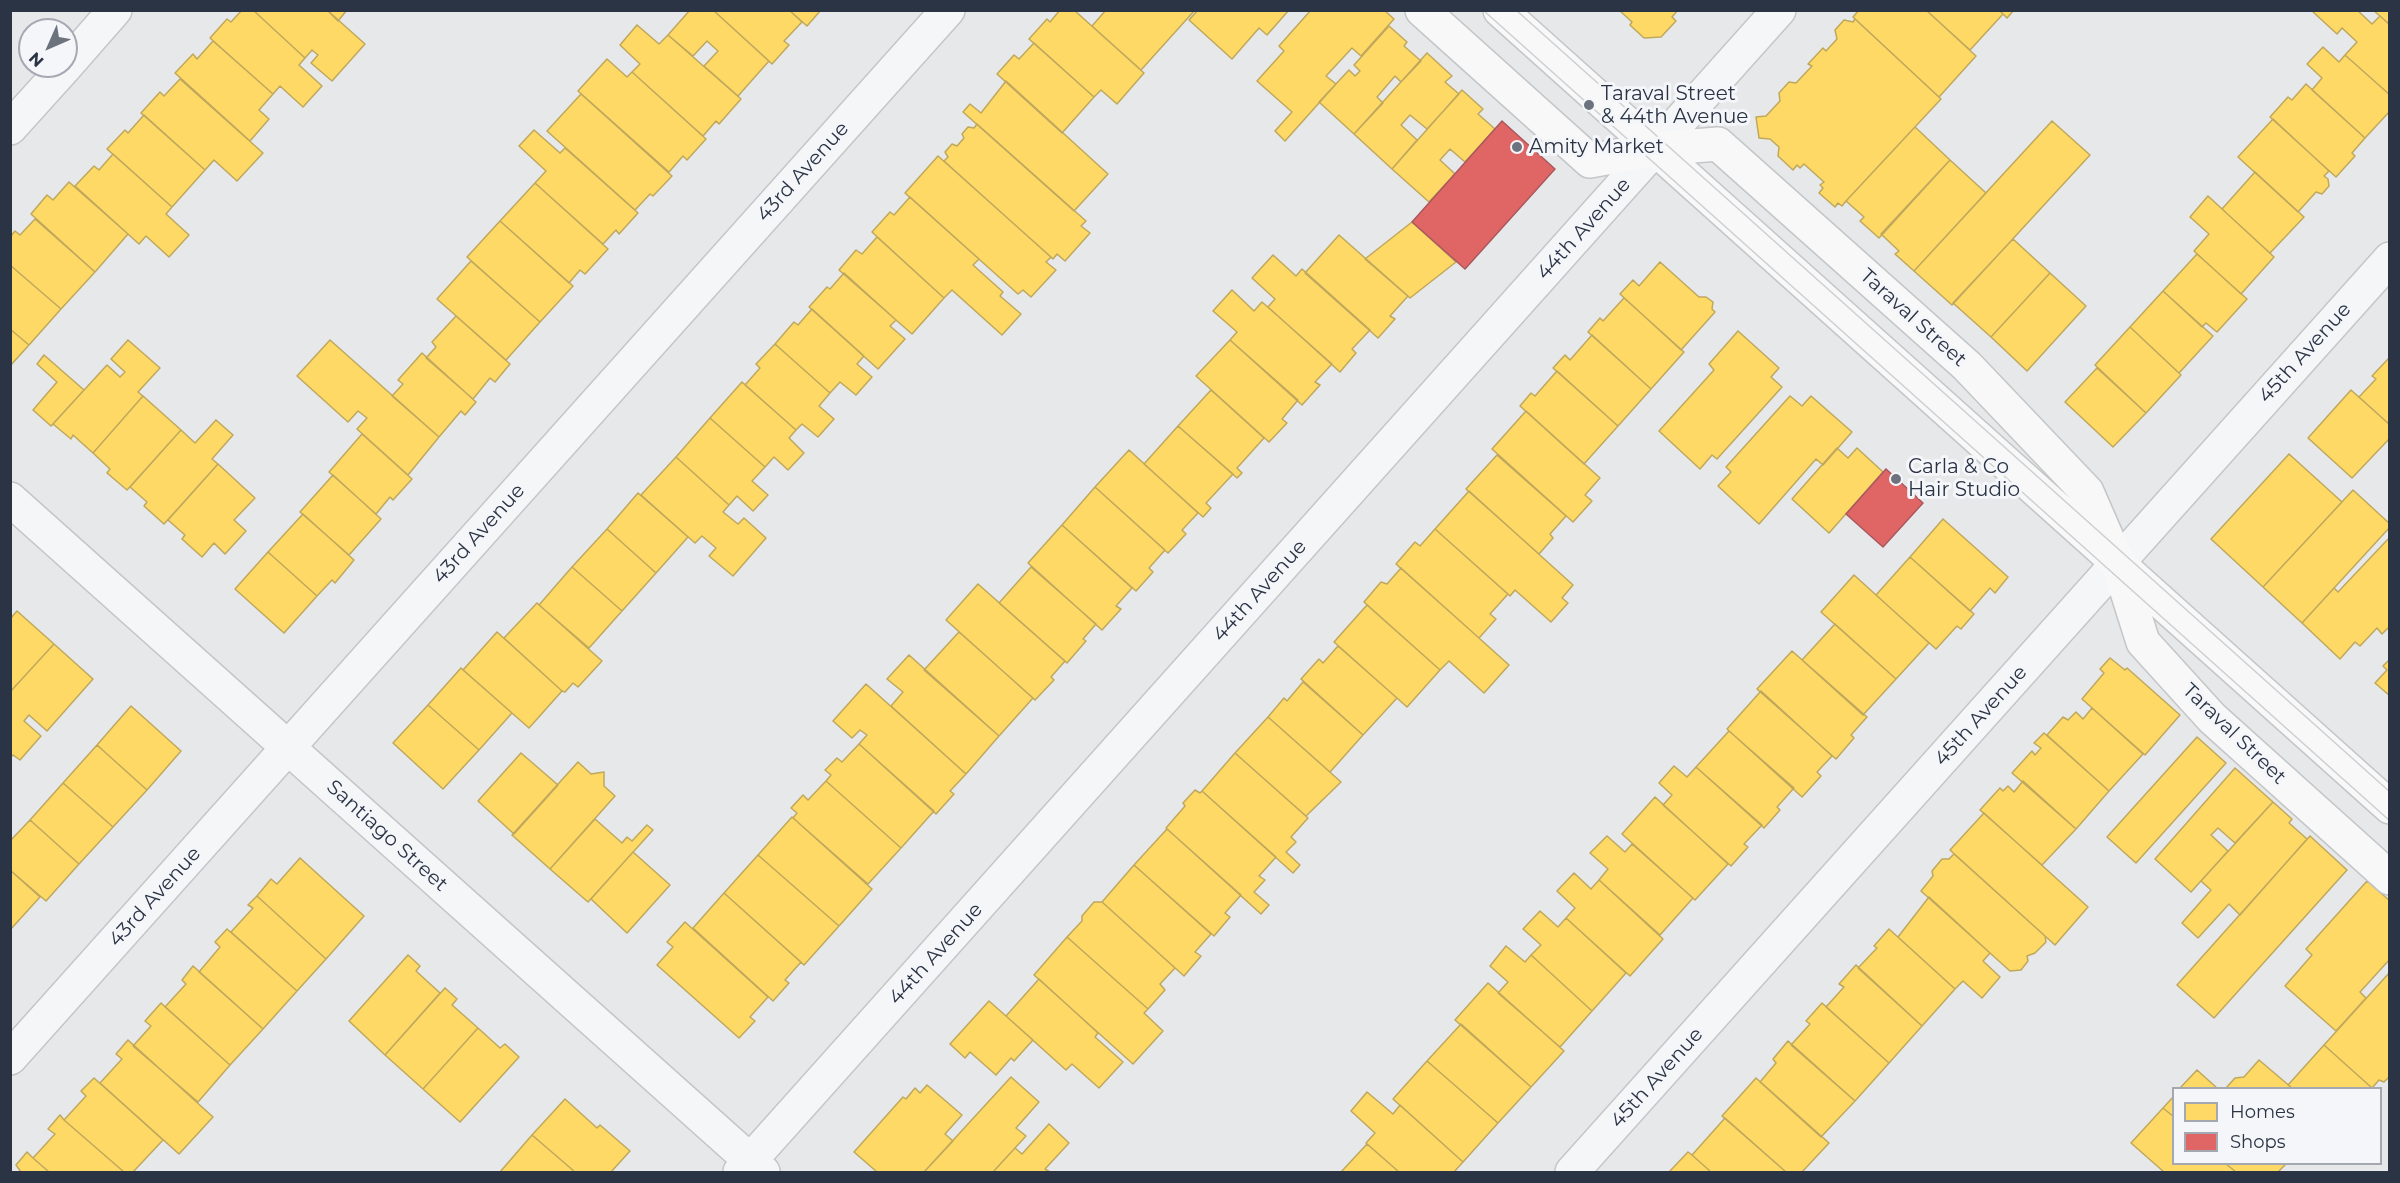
<!DOCTYPE html>
<html>
<head>
<meta charset="utf-8">
<style>
	body { margin:0 }
	#map { position:relative; width:2400px; height:1183px; overflow:hidden; background:#e6e8ea; font-family:Montserrat,sans-serif }
	canvas { display:block }
	.frame { position:absolute; inset:0; border:12px solid #2b3445; pointer-events:none }
	.legend { position:absolute; left:2172px; top:1087px; width:210px; height:78px; box-sizing:border-box; background:#f4f6f9; border:2px solid #a4a8b1; margin:0; padding:8px 10px; list-style:none; font-size:18px; color:#2b3445 }
	.legend li { display:flex; align-items:center; gap:12px; height:30px }
	.legend b { width:30px; border:2px solid #a4a8b1 }
	.north { position:absolute; left:18px; top:18px; width:60px; height:60px; box-sizing:border-box; background:#f4f6f9; border:2px solid #a4a8b1; border-radius:50%; rotate:225deg; font-size:16px; font-weight:700; line-height:24px; text-align:center; color:#2b3445 }
	.north::after { content:''; display:block; margin:auto; width:21px; height:27px; background:#6c737f; clip-path:polygon(50% 0,100% 100%,50% 72%,0 100%) }
</style>
</head>
<body>
<div id="map">
<canvas width="2400" height="1183"></canvas>
<div class="frame"></div>
<ul class="legend">
<li><b style="height:16px;background:#ffd966"></b>Homes</li>
<li><b style="height:16px;background:#e06666"></b>Shops</li>
</ul>
<div class="north">N</div>
</div>
<script>
const ctx = document.querySelector('canvas').getContext('2d');
ctx.lineJoin = 'round';
function fillPath(path, color) { ctx.fillStyle = color; ctx.fill(path, 'evenodd'); }
const shape = rows => new Path2D(rows.map(r => 'M' + r).join(''));
function stroke(path, color, width, dash) { ctx.strokeStyle = color; ctx.lineWidth = width; ctx.lineCap = dash ? 'butt' : 'round'; ctx.setLineDash(dash || []); ctx.stroke(path); }
function write(font, color, halo, rows, align = 'center') {
  ctx.font = font + ' Montserrat,sans-serif'; ctx.lineWidth = 6; ctx.setLineDash([]); ctx.textBaseline = 'middle'; ctx.strokeStyle = halo; ctx.fillStyle = color; for (const [text, x, y, turn = 0] of rows) {
    ctx.save(); ctx.translate(x, y); ctx.rotate((+turn || 0) * Math.PI / 180); ctx.textAlign = isNaN(turn) ? turn : align; if (halo) ctx.strokeText(text, 0, 0); ctx.fillText(text, 0, 0); ctx.restore();
  }
}
const homes = shape([
	[242,10,253,10,305,58,299,65,322,86,303,107,280,86,273,94,210,38,227,19,231,22,242,10],
	[253,10,327,10,365,44,332,81,311,63,318,55,312,50,305,58,253,10],
	[327,10,347,10,338,21,327,10],
	[690,10,713,10,769,61,738,96,704,66,718,51,707,41,693,56,668,35,690,10],
	[713,10,789,10,802,22,784,41,789,45,772,64,713,10],
	[789,10,821,10,807,26,789,10],
	[1060,10,1074,10,1144,73,1117,104,1101,90,1094,97,1029,39,1047,19,1050,22,1060,10],
	[1106,10,1195,10,1141,70,1092,26,1106,10],
	[1198,10,1289,10,1267,35,1259,28,1232,59,1189,20,1198,10],
	[1311,10,1384,10,1394,19,1361,56,1352,48,1326,76,1336,84,1285,141,1275,131,1292,112,1257,81,1284,51,1279,46,1311,10],
	[1619,10,1678,10,1672,17,1676,21,1661,37,1644,38,1630,25,1632,22,1619,10],
	[1859,10,1926,10,1976,56,1939,97,1853,17,1859,10],
	[1926,10,1999,10,2003,14,1970,50,1926,10],
	[1999,10,2014,10,2007,18,1999,10],
	[2357,10,2372,24,2380,16,2390,25,2390,95,2345,55,2357,42,2342,28,2337,34,2312,11,2357,10],
	[2373,10,2390,10,2390,25,2380,16,2373,10],
	[1855,19,1941,99,1846,201,1842,206,1838,203,1835,207,1819,193,1823,188,1820,185,1824,182,1804,164,1800,168,1797,165,1793,170,1778,156,1779,147,1770,139,1759,138,1756,117,1766,116,1780,101,1779,93,1789,82,1796,83,1812,66,1808,64,1823,48,1826,51,1837,39,1835,30,1844,20,1853,22,1855,19],
	[637,25,659,44,668,35,741,99,719,124,716,121,703,136,632,72,640,64,620,45,637,25],
	[1389,26,1407,42,1404,46,1421,61,1401,82,1395,76,1377,97,1383,103,1354,134,1319,102,1349,70,1355,76,1360,71,1354,65,1389,26],
	[213,41,273,94,259,110,269,119,250,141,175,73,193,54,197,59,213,41],
	[1034,43,1094,97,1062,133,997,74,1014,55,1019,59,1034,43],
	[2323,47,2339,62,2345,55,2390,95,2390,111,2365,138,2312,90,2322,78,2307,64,2323,47],
	[1427,53,1452,76,1445,82,1459,94,1427,129,1410,115,1401,125,1417,140,1392,169,1354,134,1427,53],
	[607,59,627,77,632,72,706,139,687,160,683,156,669,172,578,91,607,59],
	[180,79,263,153,237,181,214,160,205,170,141,113,160,92,164,96,180,79],
	[1006,81,1108,174,1074,211,963,112,970,104,981,113,1006,81],
	[2306,84,2365,138,2352,153,2355,156,2336,177,2270,117,2288,97,2292,100,2306,84],
	[1462,90,1483,109,1478,114,1495,129,1465,162,1450,149,1440,160,1455,174,1429,202,1392,169,1462,90],
	[581,94,672,176,653,196,650,194,635,210,547,131,581,94],
	[144,115,205,170,172,207,107,149,125,130,128,133,144,115],
	[2273,119,2329,171,2324,176,2328,179,2329,186,2322,194,2316,192,2298,212,2238,157,2273,119],
	[2052,121,2090,155,1952,305,1914,271,2052,121],
	[977,124,1086,221,1081,226,1090,233,1065,261,1057,254,1053,259,944,161,948,157,945,152,952,144,957,146,964,138,962,134,968,127,974,128,977,124],
	[1915,127,1950,160,1879,238,1860,221,1864,217,1846,201,1915,127],
	[534,130,560,153,565,148,638,213,619,234,616,230,603,244,535,183,546,171,519,146,534,130],
	[113,154,172,207,166,214,189,235,169,257,146,236,139,244,75,186,94,166,99,170,113,154],
	[938,156,1051,257,1046,262,1056,270,1031,297,1023,290,1018,294,905,193,938,156],
	[1950,160,1986,193,1914,271,1895,254,1899,251,1881,234,1950,160],
	[2255,172,2304,217,2270,253,2222,209,2255,172],
	[69,182,128,234,95,272,31,214,47,195,53,200,69,182],
	[535,183,608,249,585,274,580,270,569,283,500,221,535,183],
	[2208,196,2274,257,2241,294,2194,251,2209,234,2190,217,2208,196],
	[910,197,979,259,973,265,1003,292,1000,296,1021,314,1002,335,952,290,944,298,872,232,890,212,894,215,910,197],
	[35,219,95,272,61,309,10,265,10,237,15,231,20,235,35,219],
	[500,221,573,286,540,322,467,257,500,221],
	[1412,222,1456,262,1410,298,1365,259,1412,222],
	[1339,235,1408,296,1390,316,1395,319,1378,338,1305,273,1339,235],
	[877,237,944,298,912,334,839,270,856,250,862,254,877,237],
	[2013,239,2050,273,1991,337,1953,303,2013,239],
	[2197,254,2247,299,2217,332,2206,323,2202,327,2163,291,2197,254],
	[1273,255,1296,276,1302,269,1370,330,1352,349,1356,353,1340,372,1268,307,1275,299,1252,278,1273,255],
	[471,261,540,322,506,360,437,299,471,261],
	[1660,262,1699,297,1706,297,1713,302,1712,309,1715,312,1681,350,1620,294,1633,280,1639,286,1660,262],
	[10,265,61,309,29,345,10,329,10,265],
	[844,273,896,320,890,326,905,339,878,369,809,307,827,287,830,289,844,273],
	[2050,273,2086,306,2027,371,1991,337,2050,273],
	[1232,290,1254,311,1262,302,1332,364,1315,382,1320,385,1302,405,1230,340,1237,332,1213,311,1232,290],
	[2163,291,2213,336,2179,373,2130,327,2163,291],
	[1624,298,1684,352,1651,389,1588,332,1600,318,1603,321,1624,298],
	[812,309,864,356,857,364,872,377,856,395,840,382,830,393,775,344,794,322,798,325,812,309],
	[456,316,510,364,495,382,490,378,473,399,426,358,436,347,432,342,456,316],
	[2130,327,2181,375,2146,413,2095,365,2130,327],
	[10,329,29,345,10,366,10,329],
	[1738,331,1779,368,1771,377,1782,387,1717,459,1712,455,1700,469,1659,431,1714,370,1709,364,1738,331],
	[1592,335,1651,389,1618,426,1553,368,1565,355,1570,360,1592,335],
	[128,340,160,368,138,392,143,396,93,453,73,435,71,439,53,424,107,365,120,377,125,372,111,359,128,340],
	[330,340,439,437,408,475,357,429,367,418,358,411,348,422,297,376,330,340],
	[1230,340,1298,400,1282,419,1287,423,1269,442,1196,376,1230,340],
	[775,344,830,393,819,406,834,419,818,437,802,424,796,430,745,385,760,368,756,364,775,344],
	[422,353,476,402,465,415,461,411,439,437,392,396,403,384,398,380,422,353],
	[44,355,84,390,51,426,33,410,57,382,37,364,44,355],
	[2388,359,2390,360,2390,425,2359,397,2376,379,2372,376,2388,359],
	[2097,368,2146,413,2113,447,2065,402,2097,368],
	[1557,371,1618,426,1584,464,1520,406,1531,393,1535,396,1557,371],
	[742,382,796,430,789,438,804,453,788,470,774,457,765,467,710,418,742,382],
	[1211,390,1264,438,1237,468,1242,473,1237,478,1178,426,1211,390],
	[2351,390,2390,425,2390,438,2352,478,2308,438,2351,390],
	[143,396,181,430,127,490,107,473,110,469,93,453,143,396],
	[1790,396,1802,406,1811,396,1852,432,1823,465,1816,459,1759,524,1718,486,1731,472,1726,467,1790,396],
	[1526,411,1600,478,1585,495,1592,501,1573,522,1492,449,1526,411],
	[710,418,765,467,752,481,768,495,753,511,737,496,729,505,676,457,710,418],
	[216,420,233,435,212,459,218,464,164,524,144,506,147,502,130,487,181,430,195,443,216,420],
	[1178,426,1233,474,1206,503,1211,508,1203,517,1144,464,1178,426],
	[362,434,412,479,393,500,390,497,376,514,329,472,362,434],
	[1837,448,1848,458,1857,448,1883,472,1829,533,1792,499,1837,448],
	[1129,450,1198,513,1182,530,1186,534,1168,553,1095,487,1129,450],
	[2289,454,2342,502,2263,587,2211,539,2289,454],
	[1497,455,1566,516,1550,534,1553,538,1539,554,1466,489,1497,455],
	[676,457,729,505,723,512,738,524,744,518,766,538,733,576,709,556,716,548,702,536,695,543,641,495,676,457],
	[218,464,255,498,234,520,246,531,225,554,214,543,202,557,182,539,185,535,168,520,218,464],
	[333,475,381,519,349,555,300,512,333,475],
	[1095,487,1165,550,1149,568,1153,572,1136,591,1062,525,1095,487],
	[2353,490,2390,524,2390,527,2302,623,2263,587,2353,490],
	[1469,491,1573,585,1562,598,1568,603,1551,622,1515,590,1510,596,1435,529,1469,491],
	[638,493,688,537,656,573,607,529,638,493],
	[303,514,354,560,335,583,332,580,317,596,268,552,303,514],
	[1943,519,2008,577,1995,593,1990,588,1970,611,1910,557,1943,519],
	[1062,525,1132,588,1116,606,1121,609,1102,630,1028,563,1062,525],
	[607,529,656,573,622,611,572,567,607,529],
	[1435,529,1508,594,1490,614,1496,619,1479,638,1396,564,1415,542,1420,546,1435,529],
	[2390,537,2390,626,2382,634,2377,628,2360,646,2355,642,2340,659,2302,623,2334,588,2338,592,2390,537],
	[268,552,317,596,284,633,235,589,268,552],
	[1910,557,1974,614,1961,629,1957,626,1936,649,1876,595,1910,557],
	[572,567,622,611,589,648,539,605,572,567],
	[1031,567,1096,624,1083,639,1086,641,1067,663,999,603,1031,567],
	[1401,568,1509,665,1484,693,1449,661,1440,670,1364,602,1381,582,1387,584,1401,568],
	[1854,575,1929,643,1896,679,1821,612,1854,575],
	[978,584,1065,661,1051,677,1054,680,1035,700,946,620,978,584],
	[537,603,602,661,578,687,573,683,565,692,562,691,504,638,537,603],
	[1367,605,1440,670,1407,707,1334,642,1367,605],
	[17,611,54,644,10,692,10,619,17,611],
	[1835,624,1896,679,1863,715,1802,660,1835,624],
	[497,632,562,691,529,728,463,670,497,632],
	[959,632,1033,698,999,736,924,670,959,632],
	[54,644,93,679,47,731,29,715,24,721,41,736,20,760,13,755,10,758,10,692,54,644],
	[1338,646,1397,698,1363,735,1301,679,1319,659,1323,663,1338,646],
	[1792,651,1867,717,1851,735,1854,738,1836,759,1757,689,1792,651],
	[909,655,999,736,966,774,891,706,903,692,887,679,909,655],
	[2110,658,2125,670,2127,668,2180,715,2145,755,2082,699,2104,673,2100,669,2110,658],
	[2390,659,2390,696,2375,683,2387,670,2383,666,2390,659],
	[461,668,512,713,479,750,428,705,461,668],
	[1303,682,1363,735,1330,772,1268,717,1284,698,1287,701,1303,682],
	[866,684,966,774,950,791,954,794,936,814,859,744,867,735,860,730,852,738,833,721,866,684],
	[1761,691,1832,756,1817,772,1821,776,1802,797,1727,729,1761,691],
	[428,705,479,750,443,789,393,743,428,705],
	[131,706,181,751,147,790,97,745,131,706],
	[2092,708,2143,754,2109,791,2047,735,2063,717,2068,720,2076,712,2083,719,2092,708],
	[1268,717,1341,782,1306,816,1235,753,1268,717],
	[1729,731,1794,788,1777,807,1780,810,1764,828,1696,767,1729,731],
	[2044,733,2109,791,2076,829,2012,773,2032,751,2035,755,2041,748,2034,743,2044,733],
	[2197,737,2226,763,2136,863,2107,837,2197,737],
	[859,744,934,811,901,848,826,781,831,775,825,770,837,758,842,762,859,744],
	[97,745,147,790,113,827,63,783,97,745],
	[521,753,558,785,514,834,478,801,521,753],
	[1235,753,1308,818,1291,837,1296,842,1286,852,1300,865,1293,873,1202,791,1235,753],
	[578,762,591,774,604,772,604,786,615,796,550,869,512,835,578,762],
	[1674,766,1687,777,1696,767,1762,825,1744,844,1748,847,1731,866,1663,805,1672,795,1659,783,1674,766],
	[2235,768,2273,802,2235,843,2218,828,2211,835,2228,851,2191,892,2155,859,2235,768],
	[826,781,901,848,868,884,793,818,797,813,791,808,803,795,808,800,826,781],
	[2023,781,2076,829,2042,865,1980,810,2000,788,2003,791,2008,786,2014,792,2023,781],
	[63,783,113,827,79,864,30,820,63,783],
	[1195,790,1200,793,1202,791,1276,857,1259,876,1265,880,1254,892,1269,905,1261,914,1166,828,1185,806,1183,803,1195,790],
	[1655,797,1728,864,1695,900,1622,834,1655,797],
	[2273,802,2292,819,2289,823,2307,839,2240,915,2229,904,2198,938,2182,923,2211,890,2201,881,2273,802],
	[1984,813,2088,907,2055,945,1950,850,1984,813],
	[792,817,872,889,839,926,758,855,792,817],
	[595,819,622,843,627,837,632,841,647,825,653,830,588,902,550,869,595,819],
	[30,820,79,864,46,901,10,870,10,841,30,820],
	[1167,829,1241,895,1225,913,1230,917,1214,936,1134,865,1167,829],
	[1607,836,1625,852,1632,844,1693,898,1660,935,1599,880,1608,869,1590,853,1607,836],
	[2310,836,2347,870,2214,1018,2177,985,2310,836],
	[633,852,670,885,627,933,591,899,633,852],
	[1954,854,2045,936,2046,942,2035,953,2027,956,2028,961,2021,970,2010,971,1921,891,1933,876,1932,871,1942,859,1949,859,1954,854],
	[758,855,839,926,804,965,724,893,758,855],
	[300,858,364,916,326,959,257,896,271,879,277,884,300,858],
	[1134,865,1211,934,1195,952,1201,956,1184,976,1102,902,1134,865],
	[10,870,40,897,10,930,10,870],
	[1574,873,1591,889,1599,880,1663,939,1630,976,1566,918,1575,908,1557,891,1574,873],
	[2367,881,2390,901,2390,959,2360,992,2366,998,2336,1031,2285,986,2312,955,2306,949,2367,881],
	[724,893,801,962,785,980,789,983,773,1001,693,928,724,893],
	[257,896,326,959,297,991,231,932,253,908,248,905,257,896],
	[1929,897,1990,953,1983,961,2000,977,1982,998,1963,981,1955,989,1898,937,1929,897],
	[1094,902,1102,902,1175,968,1160,984,1165,990,1148,1009,1067,937,1082,921,1082,916,1094,902],
	[1540,911,1558,927,1566,918,1626,973,1592,1011,1531,955,1541,945,1523,929,1540,911],
	[685,922,768,997,750,1017,755,1021,739,1038,657,965,673,947,667,942,685,922],
	[227,929,297,991,263,1029,199,972,220,947,215,942,227,929],
	[1889,929,1955,989,1922,1026,1858,968,1877,948,1874,946,1889,929],
	[1067,937,1148,1009,1144,1013,1163,1031,1133,1064,1034,975,1067,937],
	[1506,946,1525,962,1531,955,1592,1011,1560,1047,1498,993,1508,982,1490,966,1506,946],
	[408,955,420,966,416,971,440,993,385,1055,349,1021,408,955],
	[1856,965,1922,1026,1889,1063,1826,1007,1844,987,1839,984,1856,965],
	[193,966,263,1029,230,1065,165,1007,186,984,182,980,193,966],
	[2390,972,2390,1076,2384,1082,2379,1080,2372,1088,2324,1045,2390,972],
	[1039,979,1098,1033,1095,1037,1123,1062,1099,1088,1072,1064,1066,1070,1006,1016,1039,979],
	[1488,983,1564,1051,1531,1087,1455,1020,1488,983],
	[445,988,457,999,452,1005,478,1028,423,1089,385,1055,445,988],
	[989,1001,1033,1040,1014,1061,1011,1058,996,1075,970,1052,965,1058,950,1044,989,1001],
	[161,1003,230,1065,198,1102,133,1046,151,1026,145,1021,161,1003],
	[1822,1003,1889,1063,1855,1101,1791,1045,1810,1024,1806,1021,1822,1003],
	[1461,1024,1531,1087,1498,1123,1427,1061,1461,1024],
	[478,1028,500,1048,505,1044,519,1057,460,1122,423,1089,478,1028],
	[128,1040,213,1117,179,1154,100,1083,122,1059,116,1054,128,1040],
	[1788,1041,1855,1101,1821,1137,1760,1082,1776,1063,1773,1059,1788,1041],
	[2324,1045,2372,1088,2292,1088,2288,1085,2324,1045],
	[2259,1060,2292,1088,2226,1088,2235,1078,2244,1077,2259,1060],
	[1427,1061,1498,1123,1463,1162,1393,1099,1427,1061],
	[2197,1070,2217,1088,2180,1088,2197,1070],
	[1011,1077,1039,1102,1016,1128,1026,1136,993,1172,924,1172,1011,1077],
	[94,1078,163,1140,133,1172,124,1172,64,1120,86,1096,81,1091,94,1078],
	[1756,1078,1829,1143,1802,1172,1786,1172,1722,1116,1756,1078],
	[927,1085,962,1115,945,1134,953,1141,924,1172,877,1172,854,1152,903,1097,906,1099,915,1088,920,1093,927,1085],
	[1367,1092,1393,1114,1400,1105,1463,1162,1454,1172,1399,1172,1366,1143,1375,1133,1351,1111,1367,1092],
	[2174,1096,2174,1117,2163,1108,2174,1096],
	[565,1099,597,1128,600,1125,630,1151,611,1172,575,1172,532,1135,565,1099],
	[2163,1108,2174,1117,2174,1164,2226,1164,2236,1172,2164,1172,2131,1143,2163,1108],
	[60,1115,64,1120,124,1172,49,1172,33,1158,55,1134,48,1129,60,1115],
	[1725,1118,1786,1172,1711,1172,1692,1155,1725,1118],
	[1049,1124,1069,1143,1045,1169,1050,1172,993,1172,1015,1148,1022,1154,1049,1124],
	[532,1135,575,1172,500,1172,532,1135],
	[1367,1144,1399,1172,1341,1172,1367,1144],
	[27,1152,33,1158,49,1172,21,1172,16,1165,27,1152],
	[1688,1152,1692,1155,1711,1172,1669,1172,1688,1152],
	[2226,1164,2286,1164,2278,1172,2236,1172,2226,1164]
]);
fillPath(homes, '#ffd966');
stroke(homes, '#bfa85c', 1.5);
const shops = shape([
	[1502,121,1555,169,1465,269,1412,222,1502,121],
	[1886,469,1923,503,1883,547,1846,514,1886,469]
]);
fillPath(shops, '#e06666');
stroke(shops, '#aa575c', 1.5);
const street = shape([
	[66,66,115,10],
	[10,128,66,66],
	[10,499,763,1172],
	[10,1058,948,10],
	[740,1172,1779,10],
	[1572,1172,2390,259]
]);
const secondary = shape([
	[1422,10,1590,161,1655,149,1718,144,1967,366,2087,492,2118,563,2143,642,2212,718,2390,878],
	[1500,10,2390,807]
]);
stroke(street, '#c4c6c8', 36);
stroke(secondary, '#c4c6c8', 36);
stroke(street, '#f5f6f7', 33);
stroke(secondary, '#f8f8f8', 33);
stroke(shape([
	[1483,10,2390,821],
	[1516,10,2390,792]
]), '#cecfd2', 1.5);
for (const [x, y, r, color] of [
	[1589,105,6,"#6c737f"],
	[1517,147,6,"#6c737f"],
	[1896,479,6,"#6c737f"]
]) { const dot = new Path2D(); dot.arc(x, y, r, 0, 2 * Math.PI); ctx.fillStyle = color; ctx.fill(dot); stroke(dot, '#f4f6f9', 2); }
write('20px', '#2b3445', '#f4f6f9', [
	["Taraval Street",1601,94],
	["& 44th Avenue",1601,117],
	["Amity Market",1529,147],
	["Carla & Co",1908,467],
	["Hair Studio",1908,490]
], 'left');
write('20px', '#2b3445', '#f4f6f9', [
	["43rd Avenue",803,172,-48],
	["44th Avenue",1584,229,-48],
	["Taraval Street",1913,318,42],
	["45th Avenue",2305,353,-48],
	["43rd Avenue",479,534,-48],
	["44th Avenue",1260,591,-48],
	["45th Avenue",1981,716,-48],
	["Taraval Street",2234,734,44],
	["Santiago Street",387,836,42],
	["43rd Avenue",155,897,-48],
	["44th Avenue",936,954,-48],
	["45th Avenue",1657,1078,-48]
]);
</script>
</body>
</html>
